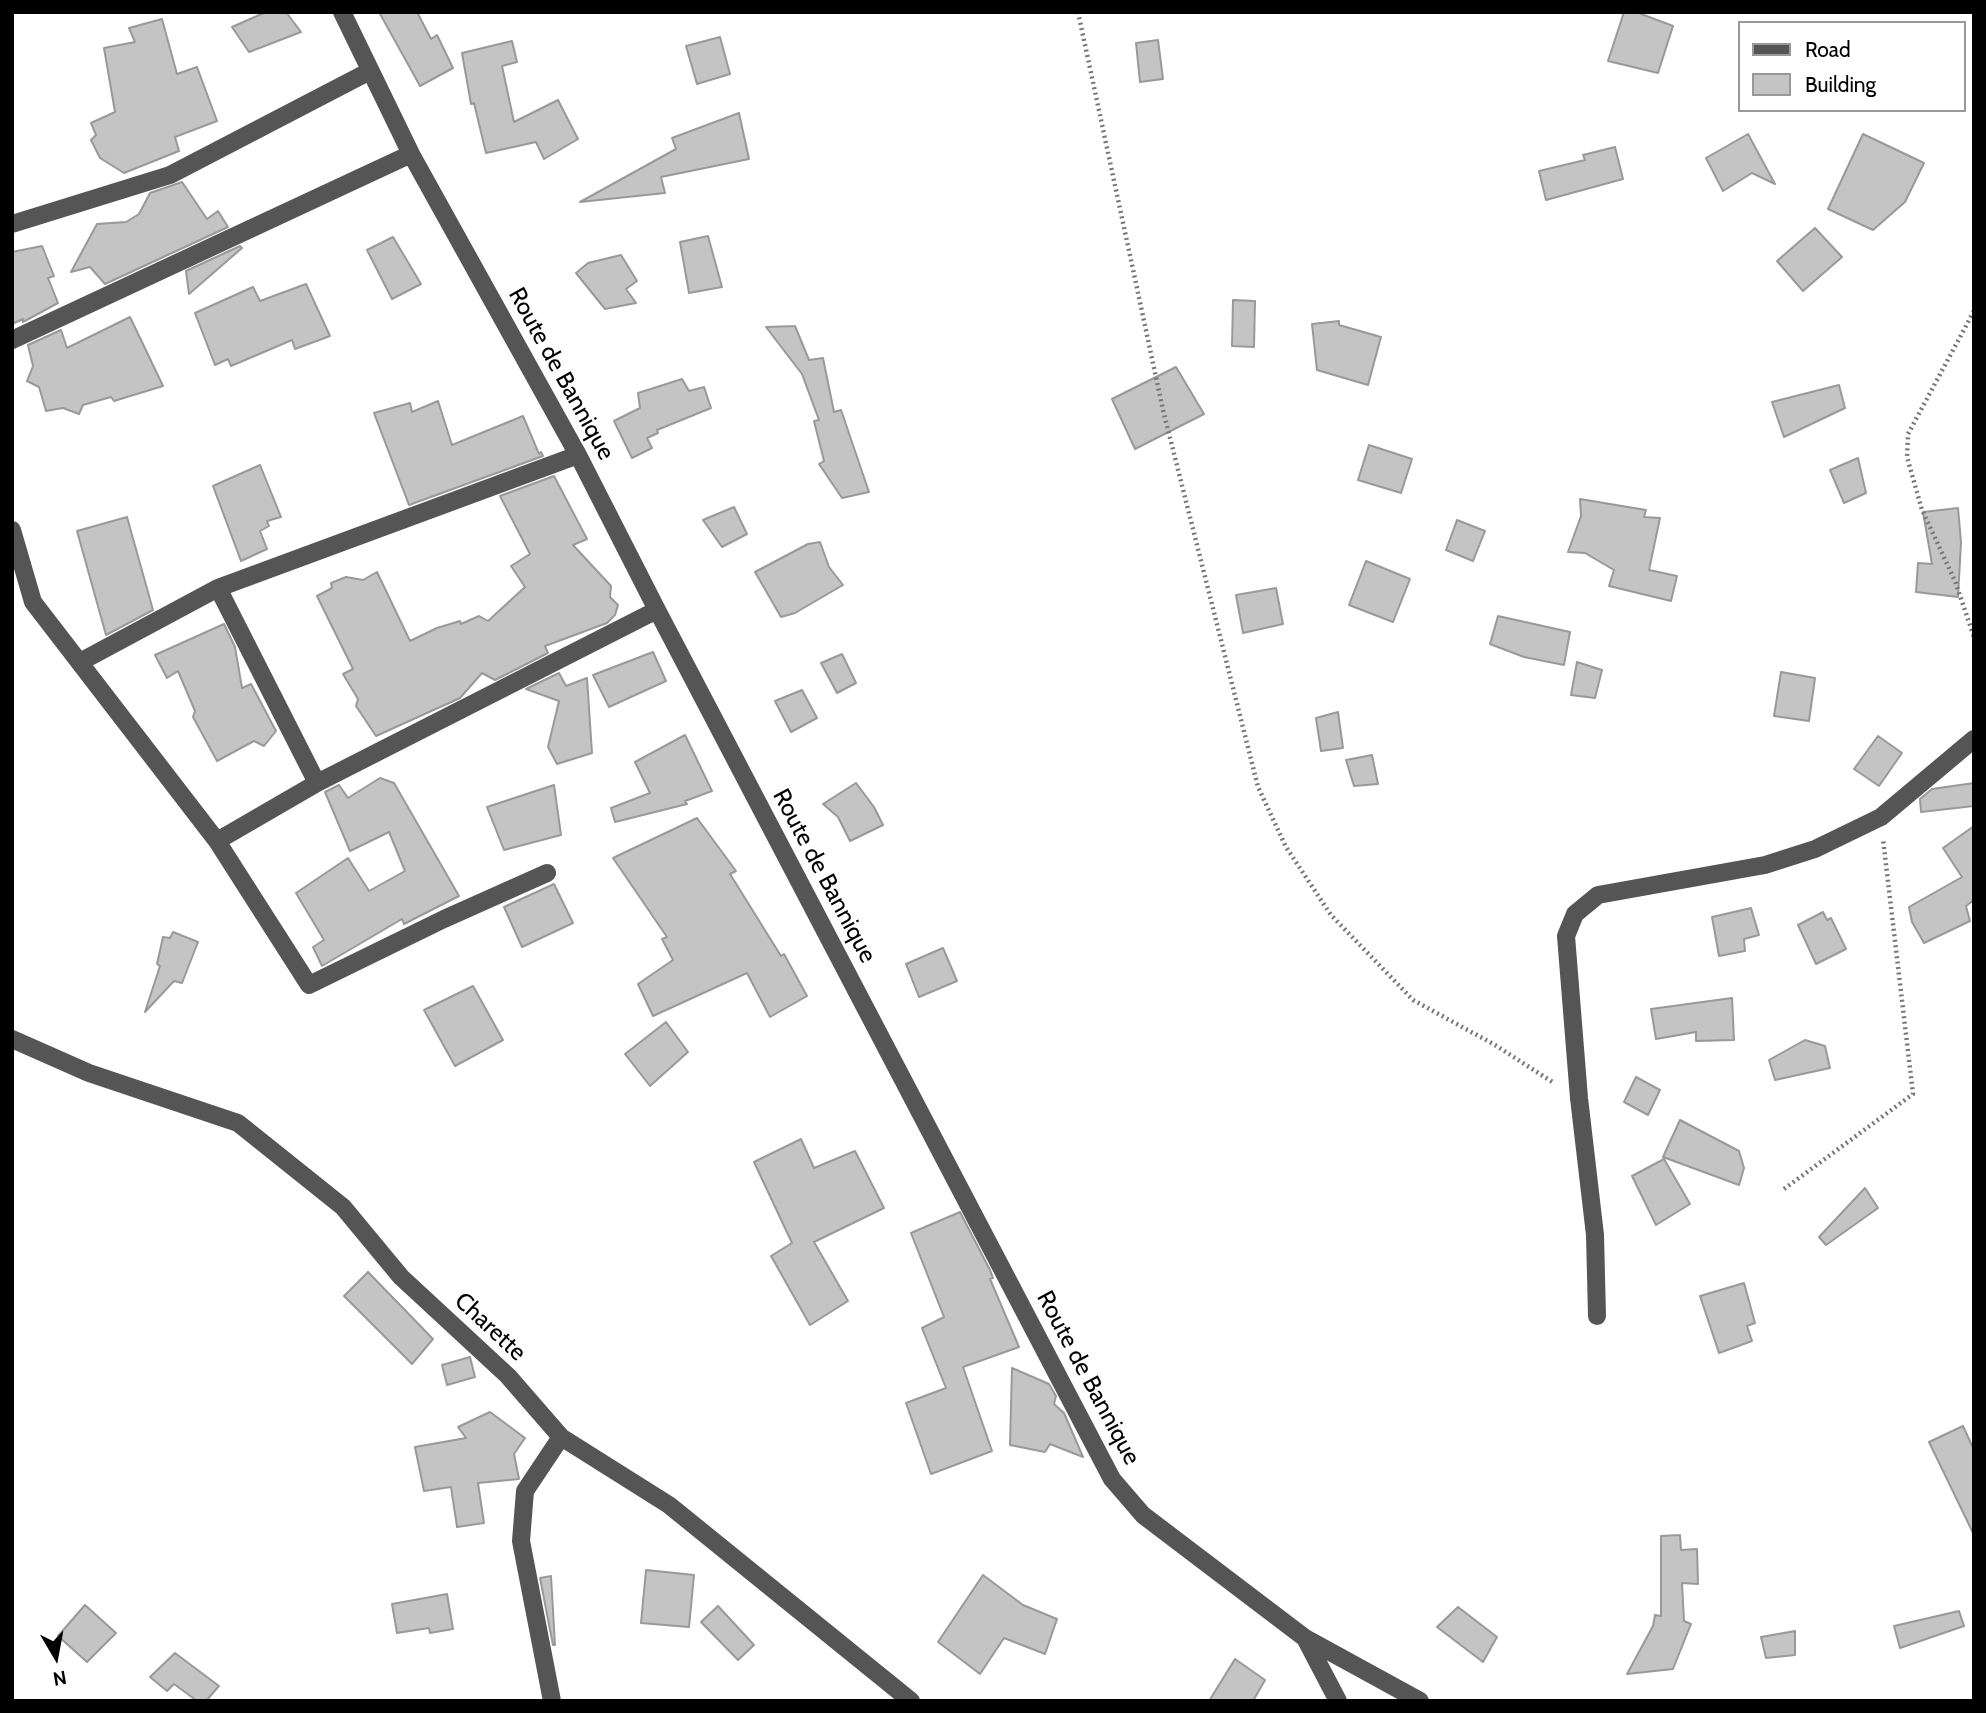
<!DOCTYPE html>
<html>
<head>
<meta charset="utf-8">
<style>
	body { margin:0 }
	#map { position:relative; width:1986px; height:1713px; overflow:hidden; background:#fff; font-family:Cabin,sans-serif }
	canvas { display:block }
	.frame { position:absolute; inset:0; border:14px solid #000; pointer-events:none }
	.legend { position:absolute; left:1738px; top:21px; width:228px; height:91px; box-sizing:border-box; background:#fff; border:2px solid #999; margin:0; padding:9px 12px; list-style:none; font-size:21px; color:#000 }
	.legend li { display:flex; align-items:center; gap:14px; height:35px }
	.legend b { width:35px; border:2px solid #999 }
	.north { position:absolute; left:21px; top:1622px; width:70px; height:70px; -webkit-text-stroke:5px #fff; paint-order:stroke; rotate:170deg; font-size:19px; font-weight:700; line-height:28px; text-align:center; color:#000 }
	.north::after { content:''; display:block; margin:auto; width:24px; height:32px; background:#000; clip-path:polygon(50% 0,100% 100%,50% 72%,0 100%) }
</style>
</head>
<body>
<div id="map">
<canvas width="1986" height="1713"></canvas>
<div class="frame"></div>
<ul class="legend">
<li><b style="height:9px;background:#555"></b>Road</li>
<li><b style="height:19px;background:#c4c4c4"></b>Building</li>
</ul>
<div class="north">N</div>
</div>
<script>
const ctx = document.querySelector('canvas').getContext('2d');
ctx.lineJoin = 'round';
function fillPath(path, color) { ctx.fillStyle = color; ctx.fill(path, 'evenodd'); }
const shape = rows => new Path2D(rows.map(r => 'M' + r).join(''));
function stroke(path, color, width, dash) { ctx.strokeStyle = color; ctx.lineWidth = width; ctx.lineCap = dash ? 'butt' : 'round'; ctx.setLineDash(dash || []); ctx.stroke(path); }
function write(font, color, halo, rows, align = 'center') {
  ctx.font = font + ' Cabin,sans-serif'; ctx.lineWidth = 5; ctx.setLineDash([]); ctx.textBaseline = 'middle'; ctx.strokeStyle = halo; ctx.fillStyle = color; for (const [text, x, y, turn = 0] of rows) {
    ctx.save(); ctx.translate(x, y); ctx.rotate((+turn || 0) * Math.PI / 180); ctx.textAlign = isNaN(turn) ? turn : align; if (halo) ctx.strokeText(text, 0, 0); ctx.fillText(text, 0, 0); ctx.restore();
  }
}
const building = shape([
	[266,12,286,12,301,32,249,52,232,27,266,12],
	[379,12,417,12,431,39,437,35,453,68,420,86,379,12],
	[1624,12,1636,12,1673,26,1658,73,1608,61,1624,12],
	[162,19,177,74,197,67,217,121,175,137,179,151,124,173,100,158,91,140,96,135,91,123,115,112,104,48,135,42,129,28,162,19],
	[720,37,730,74,697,84,686,46,720,37],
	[1158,40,1163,79,1140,82,1136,43,1158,40],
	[512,41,517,62,502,66,514,122,558,100,578,139,544,159,536,142,486,153,474,103,471,104,462,53,512,41],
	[739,113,749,159,661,177,665,193,580,202,676,149,672,138,739,113],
	[1748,134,1775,184,1752,173,1723,191,1706,158,1748,134],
	[1863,134,1924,163,1905,202,1873,230,1828,209,1863,134],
	[1615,147,1623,179,1546,200,1539,171,1585,160,1583,155,1615,147],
	[182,182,207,219,218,211,228,227,105,284,90,267,71,272,97,224,126,222,139,214,150,193,182,182],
	[1815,228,1842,257,1803,291,1777,261,1815,228],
	[708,236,722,287,689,293,680,242,708,236],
	[393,237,421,284,392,299,367,250,393,237],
	[42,246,54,276,48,278,58,303,23,322,23,319,12,324,12,252,42,246],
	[240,246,242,248,189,294,186,271,240,246],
	[621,255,637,281,626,289,636,303,605,309,576,273,588,263,621,255],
	[306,284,330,336,295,349,292,340,231,366,228,359,215,365,195,313,253,287,260,301,306,284],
	[1233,300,1255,301,1254,347,1232,346,1233,300],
	[130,317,163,386,114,401,111,397,83,405,79,414,63,408,46,411,39,387,27,381,33,366,28,345,61,330,67,348,130,317],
	[1339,321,1339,325,1381,337,1368,385,1317,370,1312,324,1339,321],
	[795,326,809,360,823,358,834,412,841,410,869,492,842,498,819,464,824,461,814,421,819,420,802,374,766,327,795,326],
	[1176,367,1204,414,1135,449,1112,399,1176,367],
	[682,379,689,391,704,387,711,408,657,430,658,433,647,438,652,448,632,458,614,421,640,408,638,393,682,379],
	[1839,385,1845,408,1784,437,1772,402,1839,385],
	[438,401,452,445,523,416,539,454,541,452,543,456,409,505,374,413,410,403,412,412,438,401],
	[1369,445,1412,459,1401,493,1358,480,1369,445],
	[1858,458,1866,493,1844,503,1830,470,1858,458],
	[260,465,281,517,267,521,269,526,260,531,267,549,241,561,213,486,260,465],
	[554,476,587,539,573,545,611,586,610,597,618,605,615,615,607,623,545,646,548,653,495,680,482,673,460,698,376,736,356,706,358,699,343,674,353,669,317,596,332,588,331,583,346,577,363,580,377,572,410,641,437,628,460,621,461,624,479,616,488,621,525,587,511,566,530,554,500,496,554,476],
	[1580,499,1646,510,1644,517,1660,518,1649,570,1677,576,1671,601,1609,586,1614,570,1585,553,1568,552,1581,516,1580,499],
	[734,507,747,534,722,547,703,520,734,507],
	[1958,508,1961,542,1958,597,1916,592,1918,563,1932,564,1923,512,1958,508],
	[127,517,153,610,106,635,77,531,127,517],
	[1457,520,1485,531,1473,561,1446,550,1457,520],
	[820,542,829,567,843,585,795,613,781,617,755,572,808,544,820,542],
	[1366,561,1410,579,1393,622,1349,605,1366,561],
	[1276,588,1283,624,1243,633,1236,595,1276,588],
	[1498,616,1570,632,1564,665,1524,657,1490,644,1498,616],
	[224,624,235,647,242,688,251,684,276,731,264,746,254,741,217,761,193,717,195,711,178,671,167,678,155,655,224,624],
	[653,652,666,681,609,707,593,675,653,652],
	[842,654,856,683,837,693,821,663,842,654],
	[1577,662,1602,670,1595,698,1571,695,1577,662],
	[1781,672,1815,678,1809,721,1774,716,1781,672],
	[559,673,566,686,587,678,592,753,557,764,548,747,559,701,526,689,559,673],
	[802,690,817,718,791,732,775,701,802,690],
	[1338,712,1343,748,1321,751,1316,718,1338,712],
	[685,735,712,791,685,801,687,804,615,822,611,808,650,793,635,762,685,735],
	[1878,736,1902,753,1879,786,1854,769,1878,736],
	[1372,755,1378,784,1354,786,1346,760,1372,755],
	[380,778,394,783,459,896,404,924,402,919,322,966,313,947,324,940,296,893,348,858,369,891,405,871,389,832,350,851,325,792,339,785,348,798,380,778],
	[856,783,874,807,883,825,850,841,838,817,823,804,856,783],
	[1974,783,1974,806,1921,812,1920,799,1932,789,1974,783],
	[554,785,561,835,504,850,487,807,554,785],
	[697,818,736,871,730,874,781,956,784,954,807,996,770,1017,747,973,653,1016,638,984,673,960,662,939,667,937,613,858,697,818],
	[1974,826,1974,900,1966,906,1970,921,1924,943,1912,922,1909,907,1962,877,1943,848,1974,826],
	[554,884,573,923,522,947,504,907,554,884],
	[1751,908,1759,935,1744,939,1745,951,1719,956,1712,917,1751,908],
	[1823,912,1827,920,1831,918,1846,949,1816,964,1798,925,1823,912],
	[173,932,198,942,182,983,174,981,145,1012,160,966,157,964,163,937,170,938,173,932],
	[943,948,957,981,919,997,906,964,943,948],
	[473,986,503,1040,455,1066,424,1010,473,986],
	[1732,998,1734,1040,1696,1041,1696,1032,1656,1039,1651,1009,1732,998],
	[666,1022,688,1052,650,1086,625,1054,666,1022],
	[1805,1040,1825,1046,1830,1068,1775,1080,1769,1060,1805,1040],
	[1636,1077,1660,1090,1648,1115,1624,1102,1636,1077],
	[1680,1120,1739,1151,1744,1168,1739,1185,1663,1157,1680,1120],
	[801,1139,814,1168,855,1151,884,1208,814,1242,848,1301,810,1325,771,1256,792,1243,754,1162,801,1139],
	[1664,1159,1690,1204,1656,1225,1632,1176,1664,1159],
	[1865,1188,1878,1208,1826,1245,1819,1237,1865,1188],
	[960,1212,990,1270,993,1278,990,1279,1019,1347,963,1367,992,1451,931,1474,906,1403,946,1388,922,1328,944,1317,911,1233,960,1212],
	[368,1272,433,1339,412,1364,344,1296,368,1272],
	[1744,1283,1755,1323,1747,1326,1752,1341,1719,1353,1700,1296,1744,1283],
	[470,1357,475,1377,447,1385,442,1365,470,1357],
	[1012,1368,1049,1384,1056,1396,1054,1404,1064,1413,1083,1457,1050,1444,1045,1452,1010,1445,1012,1368],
	[490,1412,525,1438,514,1454,519,1479,478,1483,484,1523,457,1527,451,1487,424,1491,415,1447,466,1438,458,1427,490,1412],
	[1963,1426,1974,1450,1974,1535,1929,1442,1963,1426],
	[1680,1535,1681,1550,1697,1549,1698,1584,1682,1583,1684,1621,1691,1624,1673,1669,1627,1674,1653,1626,1655,1615,1661,1616,1661,1536,1680,1535],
	[646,1570,694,1575,689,1627,641,1623,646,1570],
	[983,1575,1023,1605,1057,1619,1045,1654,1004,1638,980,1674,938,1642,983,1575],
	[551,1576,555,1645,553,1645,540,1578,551,1576],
	[447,1594,453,1629,430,1633,429,1628,397,1633,392,1604,447,1594],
	[85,1605,116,1633,87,1662,58,1636,85,1605],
	[718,1606,754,1645,738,1660,701,1622,718,1606],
	[1458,1607,1497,1637,1483,1662,1437,1627,1458,1607],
	[1959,1611,1964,1626,1900,1648,1894,1626,1959,1611],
	[1795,1631,1795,1655,1766,1658,1761,1637,1795,1631],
	[175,1653,219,1686,206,1701,197,1701,174,1684,167,1691,150,1677,175,1653],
	[1235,1659,1265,1680,1253,1701,1209,1701,1235,1659]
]);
fillPath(building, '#c4c4c4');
stroke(building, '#999', 2);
stroke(shape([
	[1078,12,1163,410,1258,787,1286,847,1331,915,1413,1000,1495,1045,1554,1083],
	[1974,311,1908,434,1907,457,1922,510,1955,581,1974,637],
	[1784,1189,1913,1094,1883,839]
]), '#777', 4.5, [2, 3.5]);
stroke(shape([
	[342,12,411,154,578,455,657,610,1112,1479,1143,1515,1305,1638,1338,1701],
	[12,224,170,175,370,71],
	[12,340,411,154],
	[12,530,33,602,217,841,309,985,444,919,547,873],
	[218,588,317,783],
	[80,662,218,588,578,455],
	[217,841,317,783,657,610],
	[12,1039,89,1073,238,1123,343,1207,401,1277,508,1376,561,1437,669,1505,911,1701],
	[1597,1316,1595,1235,1579,1098,1566,936,1575,914,1598,895,1765,865,1815,849,1881,817,1974,739],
	[1305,1638,1420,1701],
	[552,1701,521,1541,525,1491,561,1437]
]), '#555', 18);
write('24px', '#000', '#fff', [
	["Route de Bannique",561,374,61],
	["Route de Bannique",824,876,62],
	["Charette",490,1327,43],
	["Route de Bannique",1088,1378,62]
]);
</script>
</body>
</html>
